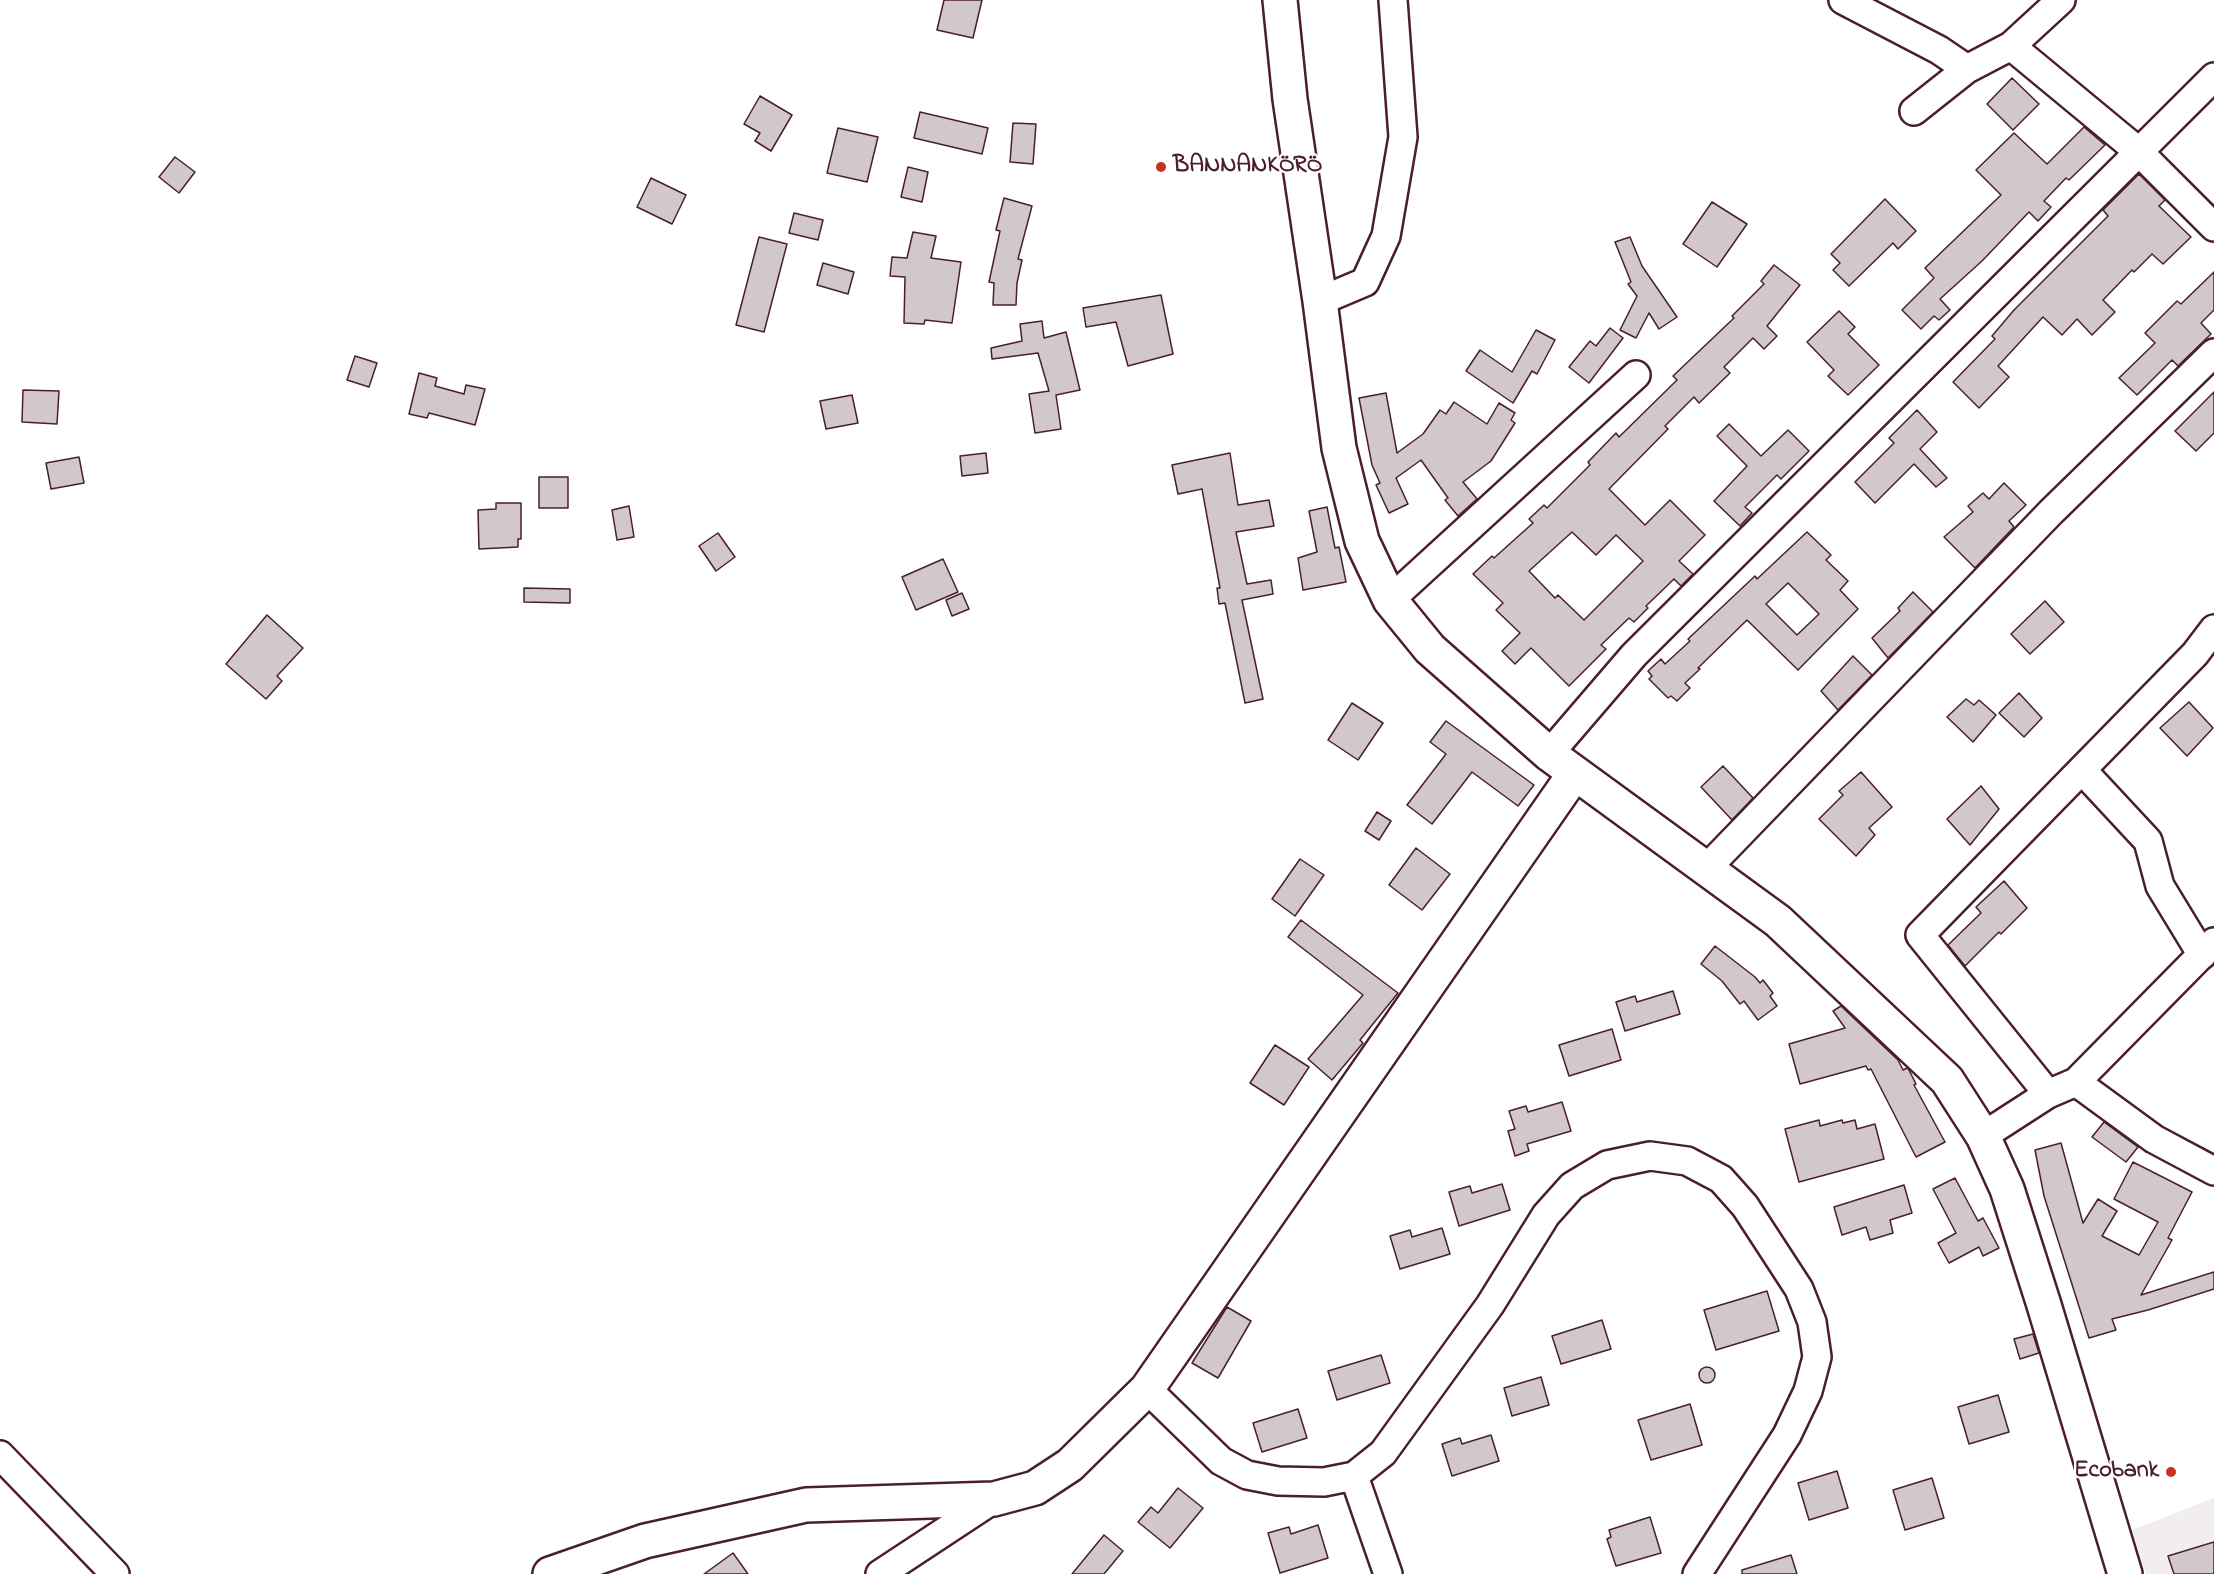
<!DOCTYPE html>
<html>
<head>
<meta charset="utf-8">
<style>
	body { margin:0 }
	canvas { display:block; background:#fff }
</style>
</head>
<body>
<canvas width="2214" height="1574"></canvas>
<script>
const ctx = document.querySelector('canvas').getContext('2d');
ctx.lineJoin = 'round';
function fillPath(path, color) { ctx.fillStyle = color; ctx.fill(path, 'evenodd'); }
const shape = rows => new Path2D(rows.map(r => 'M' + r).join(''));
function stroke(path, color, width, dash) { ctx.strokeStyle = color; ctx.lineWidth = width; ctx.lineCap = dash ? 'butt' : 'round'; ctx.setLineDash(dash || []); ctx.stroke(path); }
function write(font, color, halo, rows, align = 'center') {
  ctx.font = font + ' "Indie Flower",sans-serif'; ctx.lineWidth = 4.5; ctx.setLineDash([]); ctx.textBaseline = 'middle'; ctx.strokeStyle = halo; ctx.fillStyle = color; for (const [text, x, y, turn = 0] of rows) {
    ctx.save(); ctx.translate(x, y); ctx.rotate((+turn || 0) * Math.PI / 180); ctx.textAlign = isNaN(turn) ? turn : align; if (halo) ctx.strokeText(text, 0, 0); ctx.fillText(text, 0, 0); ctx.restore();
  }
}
fillPath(shape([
	[2214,1498,2214,1574,2146,1574,2132,1530]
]), '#f2eeef');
const building = shape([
	[944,0,982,0,973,38,937,30,944,0],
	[2012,78,2039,104,2013,130,1987,104,2012,78],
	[760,96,792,115,771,151,755,141,760,133,744,124,760,96],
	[920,112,988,128,982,154,914,138,920,112],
	[1013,123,1036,124,1033,164,1010,162,1013,123],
	[2084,127,2105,145,2069,180,2066,178,2044,201,2051,207,2038,221,2029,212,1982,261,1940,299,1950,310,1939,320,1934,316,1921,329,1902,310,1934,278,1925,268,2001,195,1976,170,2014,133,2047,164,2084,127],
	[838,128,878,137,867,182,827,173,838,128],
	[175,157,195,172,179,193,159,177,175,157],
	[908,167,928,172,922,202,901,197,908,167],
	[2139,174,2165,200,2159,206,2191,237,2163,264,2152,254,2134,272,2132,270,2103,300,2115,312,2092,335,2077,319,2062,335,2043,317,1998,366,2009,377,1979,408,1953,382,1995,339,1992,336,2014,310,2108,216,2103,210,2139,174],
	[651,178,686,195,672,224,637,207,651,178],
	[1004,198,1032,206,1018,259,1022,260,1017,283,1016,305,993,305,994,283,989,282,1000,231,996,230,1004,198],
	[1885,199,1916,231,1898,249,1893,243,1849,286,1833,270,1840,263,1831,254,1885,199],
	[1712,202,1747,224,1717,267,1683,244,1712,202],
	[794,213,823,220,818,240,789,233,794,213],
	[913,232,936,236,931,258,961,262,952,323,925,320,924,324,904,323,905,277,890,276,892,257,907,258,913,232],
	[759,237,787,244,764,332,736,325,759,237],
	[1630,237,1642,266,1677,317,1659,329,1649,313,1636,338,1620,330,1637,296,1628,284,1631,282,1615,242,1630,237],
	[823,263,854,272,848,294,817,285,823,263],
	[1774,265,1800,285,1767,326,1777,336,1764,349,1753,338,1724,367,1730,373,1699,403,1694,397,1665,426,1668,429,1609,489,1645,525,1670,500,1705,535,1679,561,1693,574,1681,586,1674,579,1646,606,1648,608,1634,622,1629,618,1601,645,1606,649,1569,686,1531,648,1515,664,1502,651,1520,633,1496,610,1503,603,1473,574,1492,556,1494,558,1533,523,1529,519,1544,505,1547,508,1590,465,1588,462,1616,433,1619,437,1677,380,1673,376,1734,318,1732,316,1764,284,1761,281,1774,265],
	[1572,532,1596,555,1616,535,1643,561,1584,620,1558,595,1555,598,1529,571,1572,532],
	[2214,272,2214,310,2201,323,2211,334,2178,366,2172,360,2137,395,2119,378,2155,343,2145,333,2177,301,2181,304,2214,272],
	[1161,295,1173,354,1128,366,1116,322,1086,327,1083,308,1161,295],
	[1839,311,1855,327,1848,334,1879,365,1848,395,1828,376,1834,370,1807,342,1839,311],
	[1042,321,1044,338,1066,332,1080,390,1056,395,1061,429,1035,433,1029,394,1049,391,1038,353,992,359,991,348,1022,341,1020,324,1042,321],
	[1610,328,1623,338,1589,383,1569,367,1590,341,1596,346,1610,328],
	[1536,330,1555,340,1537,374,1532,371,1513,403,1466,371,1480,350,1512,372,1536,330],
	[355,356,377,363,369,387,347,380,355,356],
	[419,373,437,378,435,386,464,394,466,385,485,389,475,425,429,413,427,418,409,414,419,373],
	[23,390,59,391,57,424,22,422,23,390],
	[2214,392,2214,433,2196,451,2175,431,2214,392],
	[1386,393,1397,453,1423,434,1440,410,1446,414,1454,402,1487,424,1499,403,1515,413,1511,420,1515,423,1491,461,1463,482,1477,499,1458,516,1445,500,1448,498,1421,460,1396,478,1408,504,1389,513,1376,485,1380,483,1372,465,1359,398,1386,393],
	[852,395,858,423,826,429,820,401,852,395],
	[1917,410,1937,432,1920,449,1947,478,1936,487,1914,464,1875,503,1855,482,1894,443,1889,438,1917,410],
	[1729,424,1761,456,1788,430,1809,451,1781,479,1777,475,1745,507,1752,513,1740,526,1714,501,1747,466,1717,436,1729,424],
	[986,453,988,473,962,476,960,456,986,453],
	[1230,453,1238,505,1269,500,1274,526,1236,532,1247,584,1271,580,1273,594,1242,600,1263,699,1245,703,1225,603,1219,604,1217,588,1220,588,1202,489,1178,494,1172,465,1230,453],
	[79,457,84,483,51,489,46,463,79,457],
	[539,477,568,477,568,508,539,508,539,477],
	[2004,483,2026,505,2009,521,2014,527,1975,568,1944,537,1973,512,1968,506,1983,493,1989,499,2004,483],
	[496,503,521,503,521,539,518,539,518,547,479,549,478,510,496,509,496,503],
	[629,506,634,537,617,540,612,510,629,506],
	[1327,507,1335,548,1339,547,1346,582,1303,590,1298,558,1317,552,1309,511,1327,507],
	[1807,532,1831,555,1826,560,1848,581,1840,590,1858,609,1798,670,1747,620,1698,668,1700,669,1685,683,1690,688,1677,701,1671,696,1668,698,1649,679,1652,676,1648,671,1661,659,1665,664,1690,641,1688,639,1755,576,1757,579,1807,532],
	[1788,583,1819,614,1797,635,1766,604,1788,583],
	[718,533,735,557,716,571,699,546,718,533],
	[943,559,958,592,916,610,902,577,943,559],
	[524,588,570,589,570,603,524,602,524,588],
	[1913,592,1933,612,1888,658,1872,638,1900,611,1898,608,1913,592],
	[962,593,969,609,952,616,946,600,962,593],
	[2045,601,2064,622,2030,654,2011,634,2045,601],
	[267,615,303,648,277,676,282,681,266,699,226,664,267,615],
	[1853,656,1872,675,1838,710,1821,691,1853,656],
	[2019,693,2042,718,2024,737,1999,713,2019,693],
	[1966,699,1974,705,1979,700,1996,715,1973,742,1947,717,1966,699],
	[2189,702,2213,728,2187,756,2160,728,2189,702],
	[1352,703,1383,723,1358,760,1328,740,1352,703],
	[1446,721,1534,785,1518,806,1472,772,1432,824,1407,805,1446,754,1430,742,1446,721],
	[1723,766,1753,798,1732,820,1701,787,1723,766],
	[1861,772,1892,807,1869,828,1875,835,1856,856,1819,819,1843,795,1839,791,1861,772],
	[1981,786,1999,809,1970,845,1947,819,1981,786],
	[1377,812,1391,821,1379,840,1365,831,1377,812],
	[1416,848,1450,874,1422,910,1389,885,1416,848],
	[1300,859,1324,875,1295,916,1272,899,1300,859],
	[2004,881,2027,908,2001,934,1999,932,1965,966,1948,945,1981,913,1976,907,2004,881],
	[1301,920,1398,993,1360,1040,1363,1043,1332,1080,1308,1059,1363,995,1288,937,1301,920],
	[1715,946,1755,977,1760,983,1763,980,1773,993,1770,996,1777,1006,1758,1020,1744,1001,1740,1004,1722,981,1701,964,1715,946],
	[1673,991,1680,1014,1625,1031,1616,1002,1635,996,1637,1002,1673,991],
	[1841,1006,1898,1060,1903,1070,1907,1068,1909,1070,1916,1084,1914,1085,1945,1142,1916,1157,1871,1069,1868,1070,1866,1066,1800,1084,1789,1044,1845,1028,1833,1011,1841,1006],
	[1612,1029,1621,1060,1569,1076,1559,1045,1612,1029],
	[1275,1045,1309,1067,1284,1105,1250,1083,1275,1045],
	[1562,1102,1571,1131,1527,1144,1529,1151,1515,1156,1508,1131,1515,1129,1509,1111,1526,1106,1528,1112,1562,1102],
	[1819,1120,1820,1126,1842,1120,1843,1123,1855,1120,1857,1129,1875,1124,1884,1159,1799,1182,1785,1129,1819,1120],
	[2104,1122,2138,1147,2126,1162,2092,1137,2104,1122],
	[2061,1143,2083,1223,2098,1199,2117,1211,2102,1236,2139,1255,2158,1222,2114,1199,2133,1162,2192,1192,2168,1238,2172,1240,2141,1295,2214,1272,2214,1289,2148,1310,2112,1319,2116,1330,2089,1338,2044,1196,2035,1150,2061,1143],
	[1955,1178,1978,1221,1983,1218,1999,1248,1983,1256,1979,1247,1949,1263,1938,1243,1956,1233,1933,1189,1955,1178],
	[1502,1184,1510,1210,1459,1226,1449,1192,1470,1186,1472,1193,1502,1184],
	[1904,1185,1912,1213,1890,1220,1893,1233,1870,1240,1866,1227,1842,1235,1834,1207,1904,1185],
	[1442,1228,1450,1254,1400,1269,1390,1236,1410,1230,1412,1237,1442,1228],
	[1767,1291,1779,1331,1716,1350,1704,1310,1767,1291],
	[1227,1307,1251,1321,1218,1378,1192,1363,1227,1307],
	[1602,1320,1611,1349,1561,1364,1552,1336,1602,1320],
	[2033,1334,2039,1353,2020,1359,2014,1339,2033,1334],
	[1381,1355,1390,1383,1337,1400,1328,1371,1381,1355],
	'1699 1375a8 8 0 1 1 16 0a8 8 0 1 1-16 0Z',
	[1541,1377,1549,1405,1512,1416,1504,1388,1541,1377],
	[1998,1395,2009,1432,1969,1444,1958,1407,1998,1395],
	[1690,1404,1702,1445,1651,1460,1638,1420,1690,1404],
	[1298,1409,1307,1438,1262,1452,1253,1423,1298,1409],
	[1491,1435,1499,1461,1452,1476,1442,1444,1460,1438,1462,1444,1491,1435],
	[1837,1471,1848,1508,1809,1520,1798,1483,1837,1471],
	[1932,1478,1944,1518,1905,1530,1893,1490,1932,1478],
	[1178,1488,1203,1508,1170,1548,1138,1522,1151,1507,1158,1513,1178,1488],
	[1650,1517,1661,1553,1616,1566,1607,1539,1611,1537,1609,1530,1650,1517],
	[1318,1525,1328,1558,1280,1573,1268,1533,1289,1527,1291,1534,1318,1525],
	[1104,1535,1123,1551,1104,1574,1072,1574,1104,1535],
	[2214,1542,2214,1574,2174,1574,2168,1556,2214,1542],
	[733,1553,748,1574,704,1574,733,1553],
	[1791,1555,1797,1574,1742,1574,1742,1570,1791,1555]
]);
fillPath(building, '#d2c7cb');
stroke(building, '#4a1f2b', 1.5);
const minor = shape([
	[1843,0,1939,50,1967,69],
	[2011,46,2138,151,2214,227],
	[1914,111,1967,69,2011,46,2061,0],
	[1320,301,1365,282,1386,236,1403,137,1393,0],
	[1390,600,1636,375],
	[1549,754,1634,655,2214,77],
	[2082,770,2148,841,2160,886,2202,955],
	[1706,869,2051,512,2214,353],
	[2076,1082,2154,1139,2214,1171],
	[2048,1094,1920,935,2195,654,2214,629],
	[1983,1136,2048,1094,2076,1082,2214,942],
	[1147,1389,1221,1461,1247,1475,1278,1481,1324,1482,1354,1476,1383,1453,1490,1305,1546,1215,1572,1186,1607,1165,1650,1156,1687,1161,1721,1179,1745,1206,1799,1289,1812,1322,1817,1357,1808,1391,1787,1435,1697,1574],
	[0,1455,115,1574],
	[1354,1476,1388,1574],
	[880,1574,994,1499]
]);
const major = shape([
	[1280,0,1290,99,1320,301,1339,448,1362,541,1390,600,1430,649,1549,754,1778,921,1947,1080,1983,1136,2007,1189,2044,1305,2125,1574],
	[550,1574,645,1541,806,1505,994,1499,1035,1488,1070,1465,1147,1389,1575,773]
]);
stroke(minor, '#4a1f2b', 32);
stroke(major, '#4a1f2b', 38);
stroke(minor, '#fff', 27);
stroke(major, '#fff', 33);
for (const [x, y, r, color] of [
	[1161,167,6,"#c8321e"],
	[2171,1472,6,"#c8321e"]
]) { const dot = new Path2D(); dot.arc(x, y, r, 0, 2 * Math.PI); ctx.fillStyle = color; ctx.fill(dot); stroke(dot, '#fff', 2); }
write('bold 24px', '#4a1f2b', '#fff', [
	["BANNANKÖRÖ",1173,167],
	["Ecobank",2159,1472,"right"]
], 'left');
</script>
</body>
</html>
